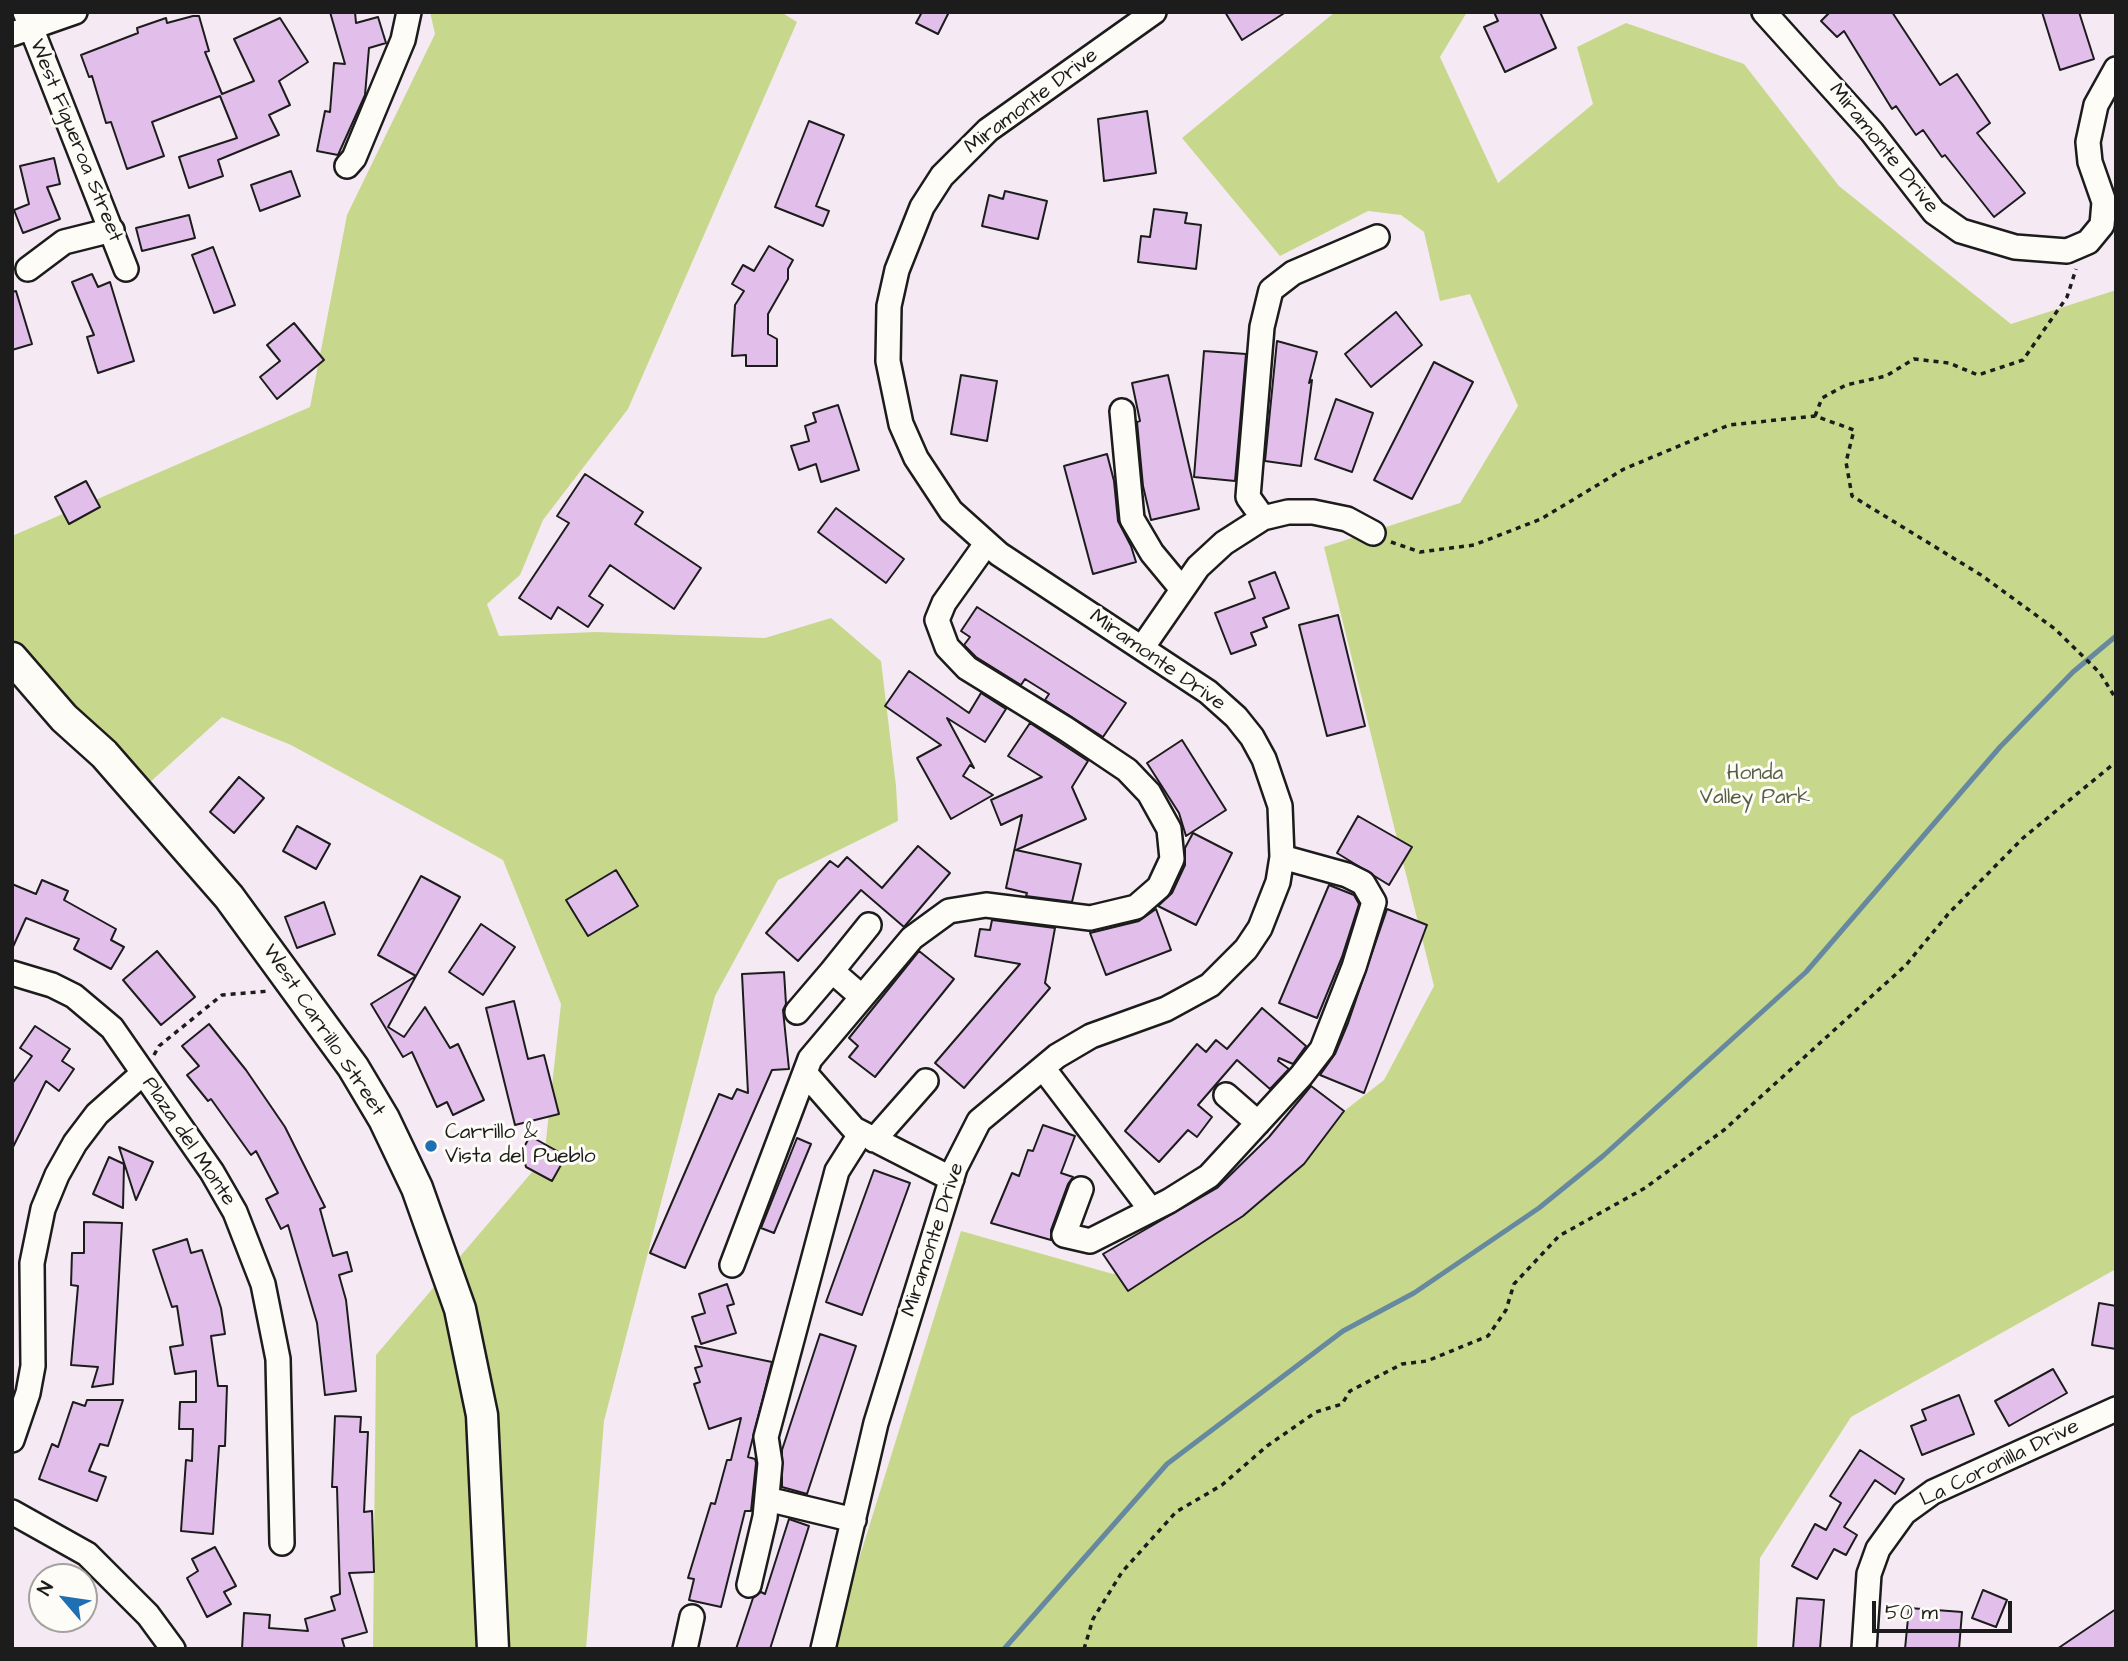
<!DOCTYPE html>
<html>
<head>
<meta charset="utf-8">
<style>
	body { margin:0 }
	#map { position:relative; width:2128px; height:1661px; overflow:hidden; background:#f5eaf3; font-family:"Architects Daughter",sans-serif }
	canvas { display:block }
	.frame { position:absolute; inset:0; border:14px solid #1c1c1c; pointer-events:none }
	.north { position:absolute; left:28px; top:1563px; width:70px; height:70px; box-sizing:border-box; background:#fdfcf7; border:2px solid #a3a29f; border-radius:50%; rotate:299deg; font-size:19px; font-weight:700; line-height:28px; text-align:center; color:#1c1c1c }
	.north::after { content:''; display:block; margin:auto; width:24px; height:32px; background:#1f6fb2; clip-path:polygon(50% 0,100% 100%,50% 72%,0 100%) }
	.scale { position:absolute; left:1872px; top:1601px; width:140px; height:32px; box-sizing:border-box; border:4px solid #1c1c1c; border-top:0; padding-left:9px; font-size:21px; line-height:24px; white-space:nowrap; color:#1c1c1c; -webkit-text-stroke:5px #fdfcf7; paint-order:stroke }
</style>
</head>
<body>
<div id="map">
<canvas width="2128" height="1661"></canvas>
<div class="frame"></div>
<div class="north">N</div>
<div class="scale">50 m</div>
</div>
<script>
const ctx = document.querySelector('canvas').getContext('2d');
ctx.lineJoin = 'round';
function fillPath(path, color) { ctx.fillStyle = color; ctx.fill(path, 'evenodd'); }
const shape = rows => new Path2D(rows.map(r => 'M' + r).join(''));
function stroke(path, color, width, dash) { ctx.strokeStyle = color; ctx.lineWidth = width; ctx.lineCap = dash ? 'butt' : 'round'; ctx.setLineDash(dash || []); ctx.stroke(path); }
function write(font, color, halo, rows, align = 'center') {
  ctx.font = font + ' "Architects Daughter",sans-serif'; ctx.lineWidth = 6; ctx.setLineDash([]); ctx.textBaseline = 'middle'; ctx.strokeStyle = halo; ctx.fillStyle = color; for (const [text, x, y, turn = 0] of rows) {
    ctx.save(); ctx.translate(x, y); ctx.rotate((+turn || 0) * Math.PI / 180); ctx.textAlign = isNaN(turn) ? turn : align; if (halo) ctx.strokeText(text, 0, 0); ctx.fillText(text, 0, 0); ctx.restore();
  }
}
fillPath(shape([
	[430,12,781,12,797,22,628,409,543,520,520,575,487,604,499,636,596,632,765,638,831,618,881,661,896,786,898,821,778,880,715,996,604,1421,586,1649,373,1649,376,1355,544,1158,561,1004,503,860,291,745,222,717,138,793,12,656,12,536,310,407,347,215,435,34],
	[1335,12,1467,12,1440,57,1498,183,1593,104,1577,47,1626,23,1744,64,1839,186,2011,324,2116,290,2116,1269,1851,1417,1760,1558,1757,1649,831,1649,961,1231,1113,1274,1145,1266,1384,1080,1434,986,1324,547,1460,503,1518,406,1470,294,1440,301,1424,232,1401,215,1368,211,1280,256,1182,138]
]), '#c7d88d');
stroke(shape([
	[1004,1649,1167,1464,1343,1331,1414,1293,1539,1208,1603,1156,1806,972,2000,747,2073,672,2116,636]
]), '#66899f', 5);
const building = shape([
	[330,12,355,12,356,23,378,17,386,43,369,48,365,95,338,155,317,151,325,111,330,112,334,63,345,64,330,12],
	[922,12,949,12,938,34,916,23,922,12],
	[1225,12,1286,12,1242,40,1225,12],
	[1494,12,1540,12,1556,48,1505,72,1484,27,1498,21,1494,12],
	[1830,12,1892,12,1940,85,1957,74,1990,123,1977,133,2025,193,1994,217,1945,155,1942,157,1923,130,1916,135,1896,106,1892,109,1844,31,1837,37,1821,21,1830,12],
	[2042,12,2079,12,2094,59,2060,70,2042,12],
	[193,16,199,16,209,51,205,52,222,94,254,81,234,39,280,18,308,62,279,81,290,105,269,115,279,135,218,160,223,176,189,188,179,157,237,138,220,96,152,122,164,156,127,169,111,122,106,123,92,76,89,77,81,55,138,33,137,28,166,18,167,23,193,16],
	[1147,111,1156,173,1104,181,1098,119,1147,111],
	[809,121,844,135,816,206,829,211,823,226,775,207,809,121],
	[54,158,60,184,47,187,60,219,23,233,14,210,29,204,20,166,54,158],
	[291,171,300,196,260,211,251,185,291,171],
	[1005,191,1047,201,1038,239,982,226,989,195,1003,199,1005,191],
	[1154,209,1187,213,1185,223,1201,225,1196,269,1138,262,1141,236,1150,237,1154,209],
	[189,215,195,238,142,251,136,228,189,215],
	[769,246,793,260,788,269,788,279,768,314,768,334,777,339,777,366,746,366,746,355,732,356,735,305,744,291,732,284,743,265,754,271,769,246],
	[213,247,235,305,214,313,192,255,213,247],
	[92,274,98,287,110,282,134,361,98,373,87,337,94,335,72,282,92,274],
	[16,291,32,344,12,350,12,292,16,291],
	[1396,312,1422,345,1371,387,1345,354,1396,312],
	[294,323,324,360,277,399,260,377,280,361,267,345,294,323],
	[1277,341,1317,352,1309,383,1312,380,1301,466,1265,461,1277,341],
	[1204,351,1246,354,1235,481,1194,477,1204,351],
	[1434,362,1473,382,1412,499,1374,480,1434,362],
	[961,375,997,381,987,441,951,434,961,375],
	[1168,375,1199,509,1151,520,1143,486,1137,422,1140,421,1132,383,1168,375],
	[1336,399,1373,413,1352,472,1315,459,1336,399],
	[838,405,859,470,821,482,816,464,799,470,791,446,809,441,805,426,816,422,813,413,838,405],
	[1107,454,1114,481,1118,521,1131,546,1136,562,1093,574,1064,466,1107,454],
	[585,474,643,512,635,524,701,568,674,609,610,565,589,596,603,605,588,627,558,607,551,619,519,598,569,523,557,516,585,474],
	[86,481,100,507,69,524,55,497,86,481],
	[836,508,904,559,886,583,818,532,836,508],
	[1275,572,1289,608,1263,618,1267,627,1251,633,1256,645,1231,654,1215,613,1255,598,1249,582,1275,572],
	[977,607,1126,703,1103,737,1045,700,1049,694,1025,679,1021,685,976,657,964,645,970,637,961,631,977,607],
	[1338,615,1365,726,1327,736,1299,625,1338,615],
	[909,671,969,713,981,693,1006,709,985,742,947,718,974,768,970,765,963,776,993,795,951,819,917,758,941,745,885,706,909,671],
	[1030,723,1088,761,1072,787,1086,819,1016,850,1081,864,1072,902,1026,896,1027,893,1006,888,1022,815,1001,825,991,800,1042,777,1008,756,1030,723],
	[1182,740,1226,810,1186,836,1179,813,1147,763,1182,740],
	[239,777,264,798,234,833,210,812,239,777],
	[1358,816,1412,847,1389,885,1337,853,1358,816],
	[297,826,330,844,316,869,283,851,297,826],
	[1193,833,1232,853,1196,925,1158,906,1172,893,1185,865,1185,848,1193,833],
	[918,846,950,873,904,927,861,890,798,961,766,933,830,861,838,867,847,857,882,888,918,846],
	[616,870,638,906,588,936,566,900,616,870],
	[421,876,460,897,416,976,378,955,421,876],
	[42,880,68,891,64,900,116,929,111,940,124,947,111,969,74,949,79,939,26,918,12,949,12,884,36,894,42,880],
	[1329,885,1354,895,1359,904,1342,957,1317,1018,1279,1003,1329,885],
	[324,902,335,934,297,948,285,917,324,902],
	[1156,909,1171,950,1106,975,1090,933,1139,921,1156,909],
	[1387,909,1427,925,1364,1093,1320,1075,1335,1054,1348,1023,1387,909],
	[992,920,1055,928,1045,983,1050,988,964,1088,935,1063,1020,964,975,956,980,929,990,930,992,920],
	[481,924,515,947,483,995,449,972,481,924],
	[157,951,195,997,161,1025,123,980,157,951],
	[919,951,954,979,875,1077,849,1057,858,1046,849,1038,919,951],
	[784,972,786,1004,783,1010,789,1069,772,1070,685,1268,650,1253,719,1094,732,1099,737,1089,748,1093,742,974,784,972],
	[416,976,388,1027,404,1037,425,1007,450,1048,458,1044,484,1100,453,1115,447,1102,437,1107,412,1052,403,1057,371,1004,416,976],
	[514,1001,528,1059,544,1055,559,1114,515,1125,486,1008,514,1001],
	[1262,1008,1306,1046,1293,1064,1279,1058,1278,1061,1289,1069,1270,1089,1237,1060,1198,1105,1212,1117,1197,1137,1188,1130,1159,1162,1125,1131,1197,1044,1206,1052,1216,1040,1227,1049,1262,1008],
	[209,1024,246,1070,285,1127,325,1207,320,1209,333,1256,347,1252,352,1271,339,1275,346,1300,356,1391,325,1395,317,1323,288,1225,281,1229,266,1199,278,1193,256,1151,251,1155,211,1099,208,1101,187,1075,199,1066,182,1046,209,1024],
	[35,1026,70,1049,62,1061,74,1069,59,1091,46,1081,12,1149,12,1084,32,1056,20,1048,35,1026],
	[1311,1086,1344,1111,1304,1164,1243,1216,1128,1291,1103,1254,1217,1188,1269,1137,1311,1086],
	[1043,1125,1075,1136,1061,1173,1073,1177,1068,1184,1051,1230,1051,1240,991,1223,1012,1173,1019,1176,1028,1150,1033,1151,1043,1125],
	[530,1136,566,1156,552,1181,526,1167,522,1151,530,1136],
	[797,1138,811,1144,774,1233,761,1228,797,1138],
	[119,1147,153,1162,136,1200,119,1147],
	[109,1157,124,1164,123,1208,93,1194,109,1157],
	[874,1170,910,1183,862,1315,826,1302,874,1170],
	[84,1222,122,1223,113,1384,92,1387,98,1367,71,1365,78,1286,71,1285,72,1253,84,1253,84,1222],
	[187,1239,191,1253,202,1250,221,1308,225,1334,211,1336,218,1386,227,1386,225,1446,219,1446,213,1534,181,1531,186,1460,192,1461,193,1429,179,1429,180,1402,196,1402,196,1371,175,1374,170,1347,183,1345,177,1306,172,1307,153,1250,187,1239],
	[727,1284,734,1304,727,1306,736,1333,701,1344,692,1317,705,1313,699,1294,727,1284],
	[2099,1303,2116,1306,2116,1349,2092,1345,2099,1303],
	[820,1334,856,1346,807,1494,782,1487,782,1450,820,1334],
	[695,1346,772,1362,748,1457,755,1459,756,1463,751,1511,745,1511,721,1607,689,1600,694,1579,688,1578,711,1503,715,1504,727,1460,731,1460,741,1418,709,1429,694,1384,700,1382,695,1368,702,1366,695,1346],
	[2053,1369,2067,1393,2009,1426,1995,1401,2053,1369],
	[1959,1395,1974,1434,1922,1455,1911,1426,1926,1420,1922,1410,1959,1395],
	[87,1400,123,1400,108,1446,100,1444,89,1471,106,1477,97,1501,39,1479,52,1444,58,1447,73,1402,85,1406,87,1400],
	[335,1416,361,1417,360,1432,368,1432,364,1512,372,1511,374,1572,349,1573,367,1632,342,1639,345,1649,242,1649,244,1613,270,1615,269,1628,308,1631,305,1619,335,1610,331,1597,340,1594,337,1487,332,1487,335,1416],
	[1860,1450,1904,1479,1895,1494,1875,1480,1844,1527,1857,1535,1846,1555,1834,1549,1817,1579,1792,1566,1815,1524,1826,1530,1841,1503,1830,1496,1860,1450],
	[789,1519,809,1526,770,1649,736,1649,753,1598,761,1592,765,1594,789,1519],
	[215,1547,236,1586,224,1592,231,1604,207,1617,187,1578,198,1571,192,1559,215,1547],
	[1983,1590,2007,1600,1996,1627,1972,1618,1983,1590],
	[1797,1598,1824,1600,1820,1649,1793,1649,1797,1598],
	[1909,1608,1962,1612,1959,1649,1905,1649,1909,1608],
	[2116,1609,2116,1649,2057,1649,2116,1609]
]);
fillPath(building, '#e2bfeb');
stroke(building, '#1c1c1c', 2);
const minor = shape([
	[25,12,126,269],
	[1764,12,1872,132,1934,212,1961,231,2015,247,2067,251,2088,242,2102,225,2104,202,2090,162,2088,142,2096,105,2116,69],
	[12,34,75,12],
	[347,166,354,158,403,40,409,12],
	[28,269,64,242,112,230],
	[1122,411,1132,519,1152,553,1181,588],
	[1263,518,1248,497,1262,327,1271,290,1293,273,1377,237],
	[1142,648,1198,567,1224,543,1263,518,1288,512,1313,512,1347,519,1373,533],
	[12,973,52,985,74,996,112,1028,212,1172,235,1212,263,1284,278,1359,282,1543],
	[862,997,832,971,869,925],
	[797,1012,832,971],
	[1043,1068,1151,1210],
	[805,1073,854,1129,952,1179],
	[1226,1095,1258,1123],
	[874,1140,926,1081],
	[1081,1189,1064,1235,1090,1241,1169,1201,1209,1176,1301,1076,1322,1049,1354,967,1374,902,1363,883,1347,875,1282,857],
	[732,1265,810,1059,912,938,949,911,986,905,1090,918,1136,907,1159,887,1172,859,1169,829,1149,793,1127,770,1066,729,967,668,947,647,937,620,944,603,986,544],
	[12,1440,28,1393,33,1366,32,1263,43,1209,57,1175,75,1143,97,1114,142,1074],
	[767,1499,854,1520],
	[12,1512,87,1554,148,1615,173,1649],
	[749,1585,765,1517,770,1463,766,1437,837,1171,861,1133],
	[685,1649,692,1617],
	[823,1649,876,1423,955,1168,979,1121,1057,1056,1091,1036,1166,1009,1210,985,1246,949,1260,928,1278,882,1282,857,1280,806,1264,759,1252,737,1236,717,1208,692,999,554,951,511,916,458,901,424,888,361,889,306,897,270,922,207,942,176,988,130,1154,12],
	[1864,1649,1869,1574,1878,1549,1904,1513,1933,1492,2116,1409]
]);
const major = shape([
	[12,658,64,718,104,754,229,897,353,1067,384,1119,417,1188,460,1309,482,1415,493,1649]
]);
stroke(minor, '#1c1c1c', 28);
stroke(major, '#1c1c1c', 35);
stroke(shape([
	[1815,416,1822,398,1846,385,1886,376,1914,359,1949,363,1978,375,2023,360,2067,297,2076,269],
	[1391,542,1420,552,1474,545,1541,519,1624,469,1729,425,1815,416,1854,430,1846,462,1852,496,1981,575,2055,629,2100,673,2116,699],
	[154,1055,159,1046,222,995,270,991],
	[1084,1649,1093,1619,1122,1572,1176,1512,1222,1485,1267,1446,1316,1412,1342,1404,1350,1391,1402,1364,1427,1361,1488,1336,1506,1310,1514,1284,1559,1236,1645,1188,1724,1130,1906,965,1949,913,2023,838,2116,762]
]), '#1c1c1c', 3.5, [5, 5]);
stroke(minor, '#fdfcf7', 23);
stroke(major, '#fdfcf7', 30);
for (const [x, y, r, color] of [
	[431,1146,7,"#1f6fb2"]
]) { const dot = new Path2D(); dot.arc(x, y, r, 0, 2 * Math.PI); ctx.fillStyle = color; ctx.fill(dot); stroke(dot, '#fdfcf7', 2.5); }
write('21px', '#1c1c1c', '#fdfcf7', [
	["Miramonte Drive",1032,102,-37],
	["West Figueroa Street",75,141,68],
	["Miramonte Drive",1883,149,51],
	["Miramonte Drive",1157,661,35],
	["West Carrillo Street",323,1031,56],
	["Plaza del Monte",188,1142,56],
	["Miramonte Drive",934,1240,-72],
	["La Coronilla Drive",2000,1464,-26]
]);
write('21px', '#585e44', '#fdfcf7', [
	["Honda",1755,775],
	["Valley Park",1755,799]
]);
write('21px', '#1c1c1c', '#fdfcf7', [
	["Carrillo &",445,1134],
	["Vista del Pueblo",445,1158]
], 'left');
</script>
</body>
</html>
